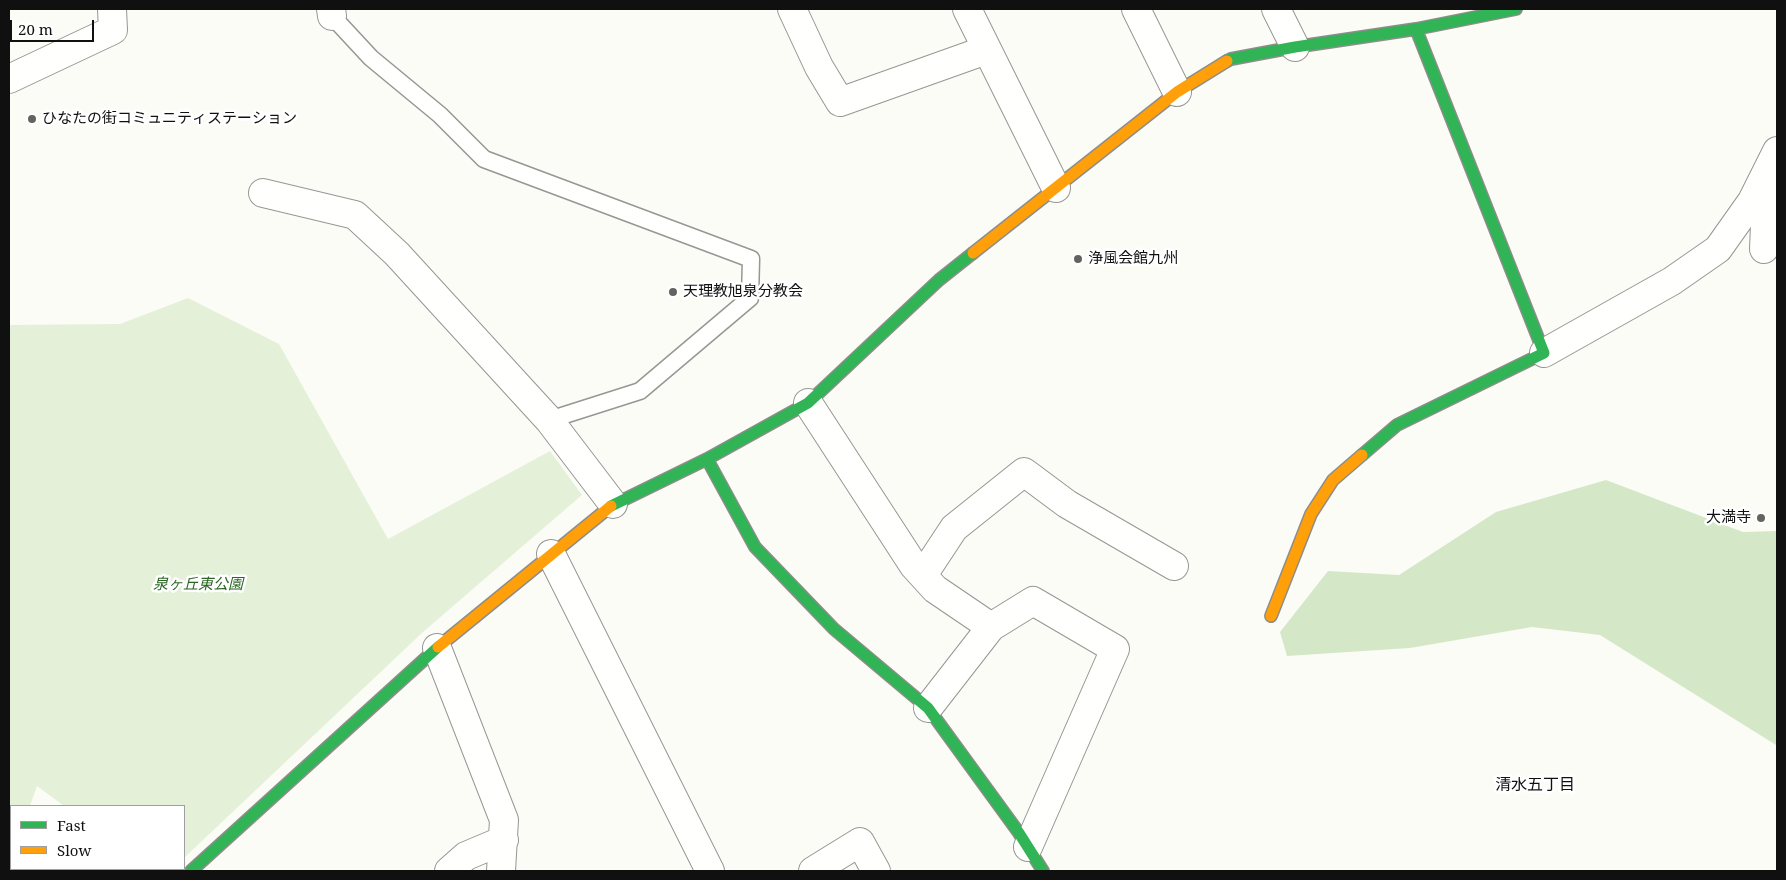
<!DOCTYPE html>
<html>
<head>
<meta charset="utf-8">
<style>
	body { margin:0 }
	#map { position:relative; width:1786px; height:880px; overflow:hidden; background:#fcfcf7; font-family:"Noto Serif",serif }
	canvas { display:block }
	.frame { position:absolute; inset:0; border:10px solid #101010; pointer-events:none }
	.legend { position:absolute; left:10px; top:805px; width:175px; height:65px; box-sizing:border-box; background:#fff; border:1px solid #9f9f9f; margin:0; padding:6px 9px; list-style:none; font-size:15px; color:#101010 }
	.legend li { display:flex; align-items:center; gap:10px; height:25px }
	.legend b { width:25px; border:1px solid #9f9f9f }
	.scale { position:absolute; left:10px; top:20px; width:84px; height:22px; box-sizing:border-box; border:2px solid #101010; border-top:0; padding-left:6px; font-size:15px; line-height:18px; white-space:nowrap; color:#101010; -webkit-text-stroke:4px #fff; paint-order:stroke }
</style>
</head>
<body>
<div id="map">
<canvas width="1786" height="880"></canvas>
<div class="frame"></div>
<ul class="legend">
<li><b style="height:6px;background:#30b455"></b>Fast</li>
<li><b style="height:6px;background:#ff9f0a"></b>Slow</li>
</ul>
<div class="scale">20 m</div>
</div>
<script>
const ctx = document.querySelector('canvas').getContext('2d');
ctx.lineJoin = 'round';
function fillPath(path, color) { ctx.fillStyle = color; ctx.fill(path, 'evenodd'); }
const shape = rows => new Path2D(rows.map(r => 'M' + r).join(''));
function stroke(path, color, width, dash) { ctx.strokeStyle = color; ctx.lineWidth = width; ctx.lineCap = dash ? 'butt' : 'round'; ctx.setLineDash(dash || []); ctx.stroke(path); }
function write(font, color, halo, rows, align = 'center') {
  ctx.font = font + ' "Noto Serif","Noto Sans JP",serif'; ctx.lineWidth = 5; ctx.setLineDash([]); ctx.textBaseline = 'middle'; ctx.strokeStyle = halo; ctx.fillStyle = color; for (const [text, x, y, turn = 0] of rows) {
    ctx.save(); ctx.translate(x, y); ctx.rotate((+turn || 0) * Math.PI / 180); ctx.textAlign = isNaN(turn) ? turn : align; if (halo) ctx.strokeText(text, 0, 0); ctx.fillText(text, 0, 0); ctx.restore();
  }
}
fillPath(shape([
	[188,298,279,344,388,539,550,451,582,495,423,632,184,858,184,806,64,806,37,786,30,806,11,806,11,861,9,868,9,325,120,324]
]), '#e4f1d8');
fillPath(shape([
	[1606,480,1743,532,1777,531,1777,750,1776,745,1600,635,1532,627,1410,648,1287,656,1280,632,1328,571,1399,575,1496,512]
]), '#d4e8c7');
const lane = shape([
	[332,16,371,58,440,115,484,159,751,259,750,298,640,391,549,420]
]);
const street = shape([
	[331,9,332,16],
	[792,9,819,67,840,102,986,50],
	[967,9,1056,188],
	[1136,9,1177,92],
	[1276,9,1295,47],
	[9,79,113,30,112,9],
	[263,193,355,215,397,254,549,420,613,504],
	[1764,249,1767,178],
	[1544,353,1672,281,1718,249,1752,201,1777,151],
	[808,403,914,566,935,589,991,627],
	[551,554,710,871],
	[923,575,954,528,1024,472,1067,504,1174,566],
	[437,648,504,820,501,871],
	[928,708,991,627,1033,601,1115,649,1028,847],
	[449,871,466,856,504,840],
	[813,871,860,842,876,871]
]);
const fast = shape([
	[1227,61,1231,59,1295,47,1416,29,1516,9],
	[1362,455,1397,425,1544,353,1416,29],
	[707,459,755,547,834,629,928,708,1019,833,1043,871],
	[611,506,707,459,808,403,939,280,973,253],
	[191,871,438,647]
]);
const slow = shape([
	[973,253,1177,92,1227,61],
	[1271,616,1311,514,1333,480,1362,455],
	[438,647,611,506]
]);
stroke(lane, '#969694', 19);
stroke(street, '#969694', 30);
stroke(fast, '#8d8d8b', 14);
stroke(slow, '#8d8d8b', 14);
stroke(lane, '#fffffe', 16);
stroke(street, '#fffffe', 28);
stroke(fast, '#30b455', 11);
stroke(slow, '#ff9f0a', 11);
for (const [x, y, r, color] of [
	[32,119,5,"#636361"],
	[1078,259,5,"#636361"],
	[673,292,5,"#636361"],
	[1761,518,5,"#636361"]
]) { const dot = new Path2D(); dot.arc(x, y, r, 0, 2 * Math.PI); ctx.fillStyle = color; ctx.fill(dot); stroke(dot, '#fff', 2); }
write('15px', '#101010', '#fff', [
	["ひなたの街コミュニティステーション",42,119],
	["浄風会館九州",1088,259],
	["天理教旭泉分教会",683,292],
	["大満寺",1751,518,"right"]
], 'left');
write('italic 15px', '#2b6623', '#fff', [
	["泉ヶ丘東公園",198,585]
]);
write('16px', '#101010', '#fff', [
	["清水五丁目",1535,785]
]);
</script>
</body>
</html>
